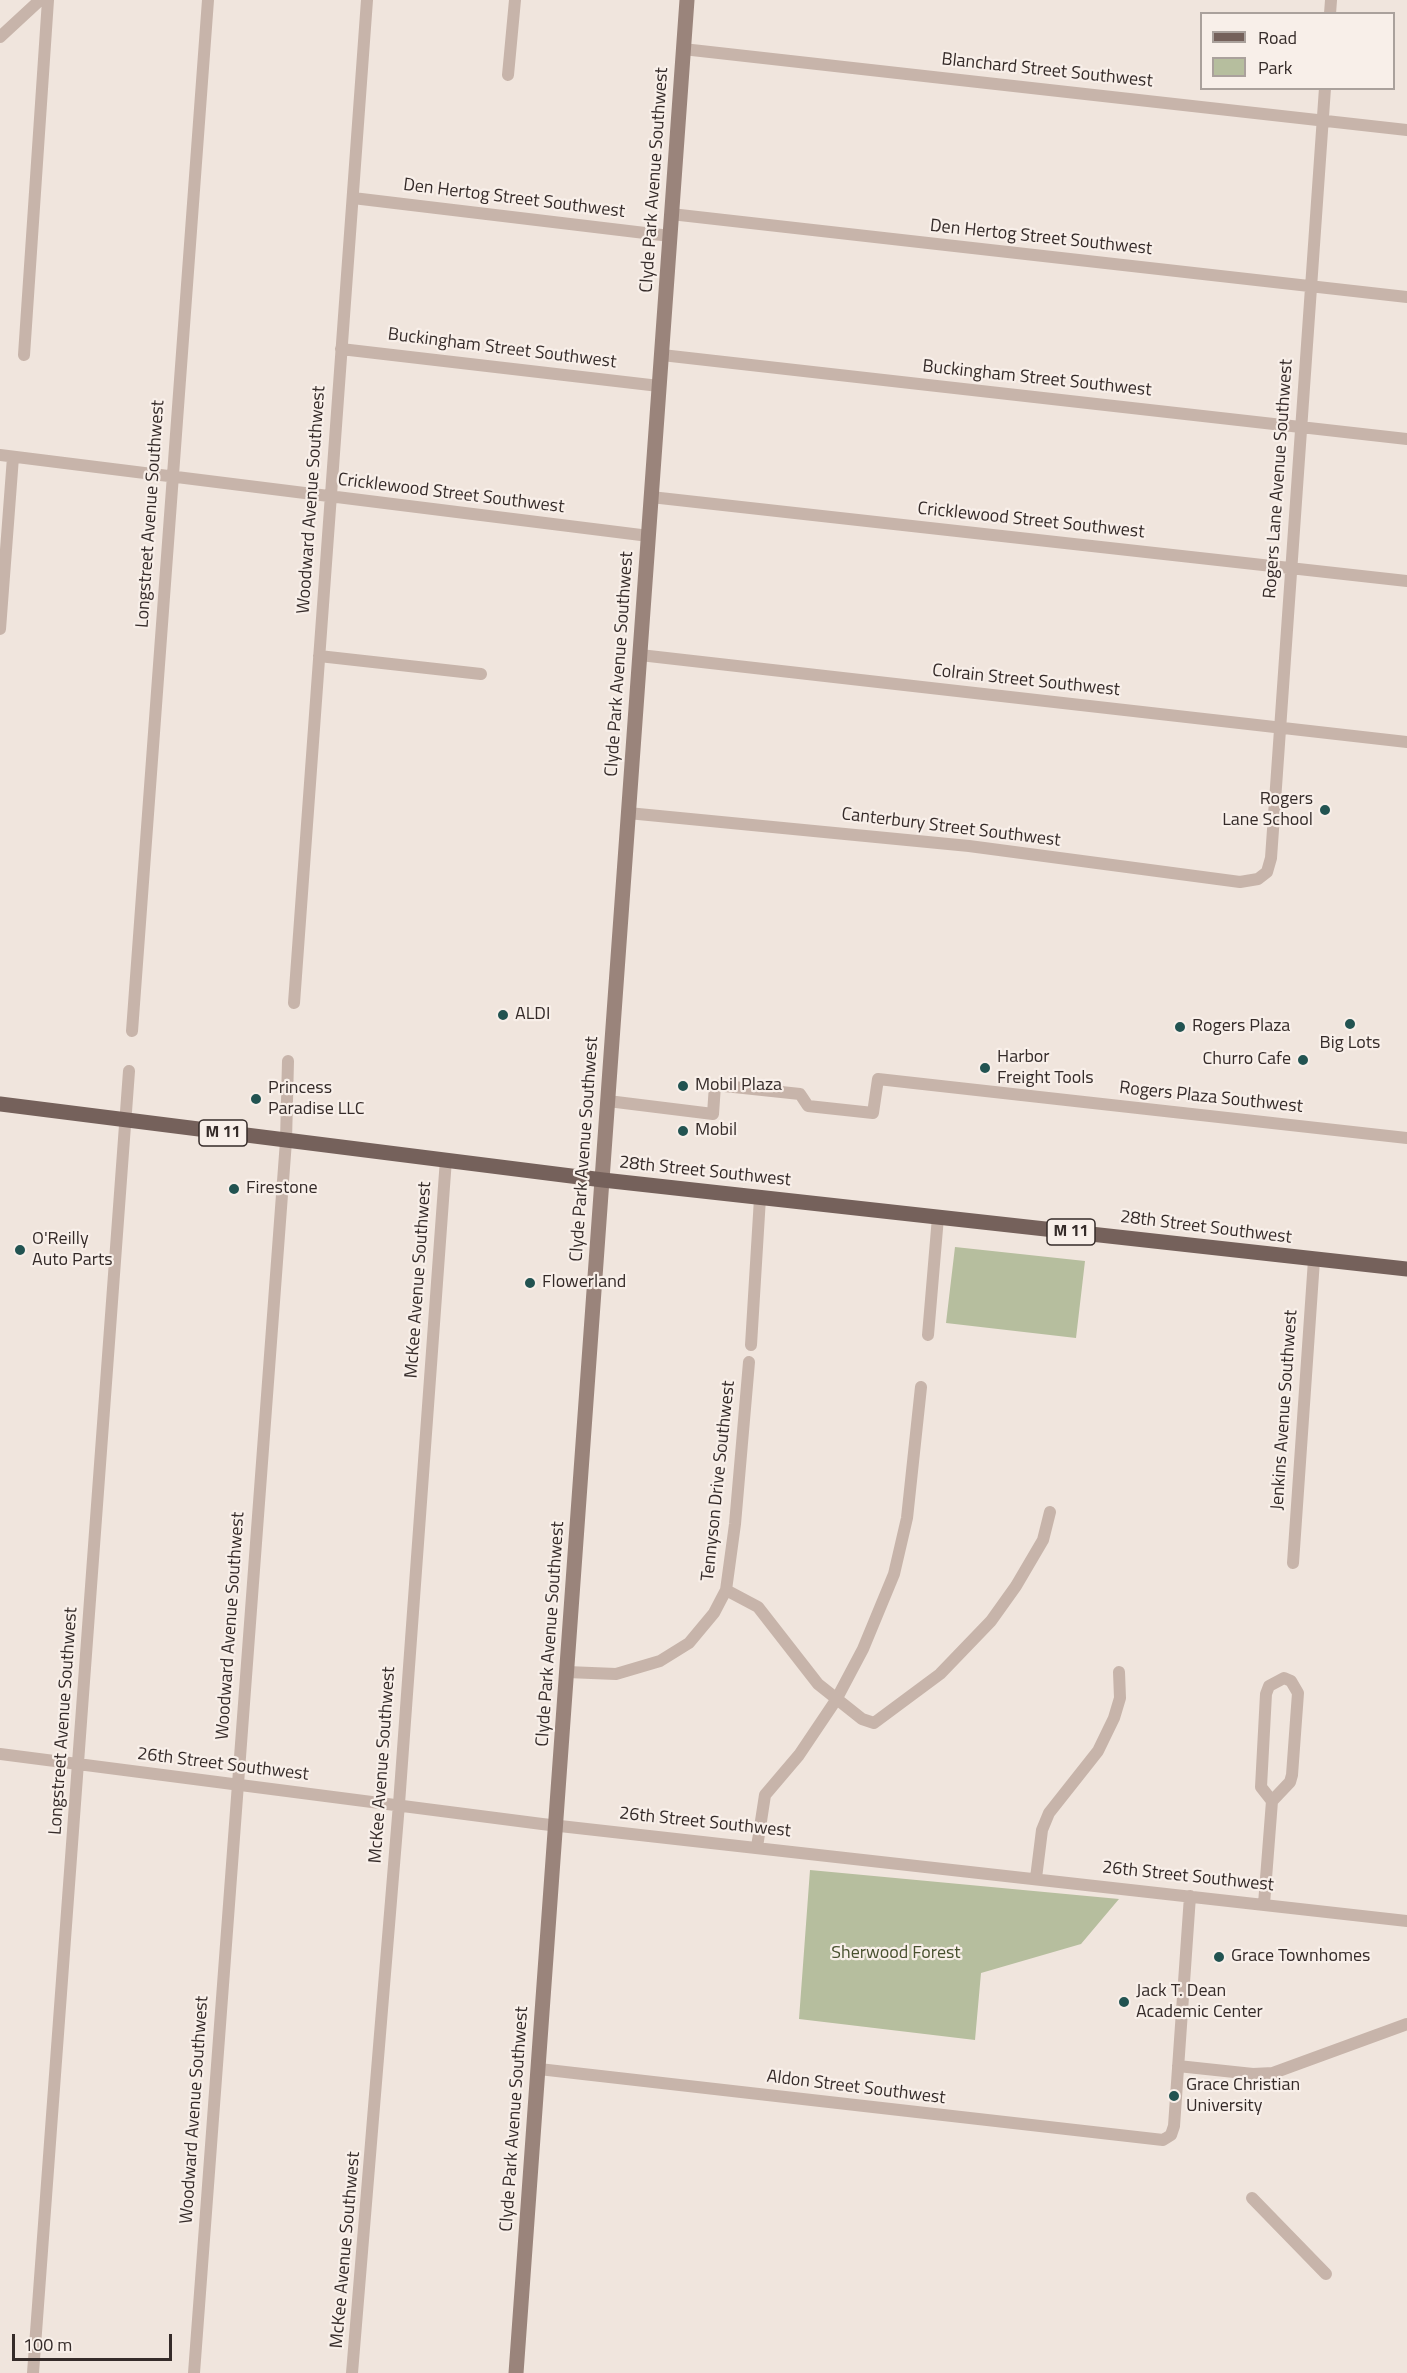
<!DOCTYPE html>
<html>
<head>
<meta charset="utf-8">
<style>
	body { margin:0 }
	#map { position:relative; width:1407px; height:2373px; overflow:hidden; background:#f0e5dd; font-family:"Titillium Web",sans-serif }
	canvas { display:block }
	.legend { position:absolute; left:1200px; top:12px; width:195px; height:78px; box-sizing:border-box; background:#f8efe9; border:2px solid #aaa19c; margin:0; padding:8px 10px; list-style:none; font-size:18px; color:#352b29 }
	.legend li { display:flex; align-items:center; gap:12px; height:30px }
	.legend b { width:30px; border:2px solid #aaa19c }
	.scale { position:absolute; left:12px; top:2334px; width:160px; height:27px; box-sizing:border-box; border:3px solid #352b29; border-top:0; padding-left:8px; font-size:18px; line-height:21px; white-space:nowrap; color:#352b29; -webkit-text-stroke:4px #f8efe9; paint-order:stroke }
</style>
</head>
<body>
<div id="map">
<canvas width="1407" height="2373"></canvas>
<ul class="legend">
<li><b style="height:8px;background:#75615b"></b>Road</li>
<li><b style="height:16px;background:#b6be9e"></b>Park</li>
</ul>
<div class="scale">100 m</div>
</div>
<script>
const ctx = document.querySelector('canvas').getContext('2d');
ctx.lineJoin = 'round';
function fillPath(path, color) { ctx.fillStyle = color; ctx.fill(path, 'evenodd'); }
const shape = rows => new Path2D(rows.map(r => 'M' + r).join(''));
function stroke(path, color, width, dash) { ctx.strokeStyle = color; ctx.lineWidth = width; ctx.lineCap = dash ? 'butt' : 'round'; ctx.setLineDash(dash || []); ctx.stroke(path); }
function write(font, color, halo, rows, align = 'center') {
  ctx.font = font + ' "Titillium Web",sans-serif'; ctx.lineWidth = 4.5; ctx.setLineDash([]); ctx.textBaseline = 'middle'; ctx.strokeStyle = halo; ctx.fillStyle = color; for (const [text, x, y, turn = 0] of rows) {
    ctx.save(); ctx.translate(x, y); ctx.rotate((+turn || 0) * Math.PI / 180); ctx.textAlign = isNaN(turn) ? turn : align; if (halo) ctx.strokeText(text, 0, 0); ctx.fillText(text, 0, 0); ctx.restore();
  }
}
fillPath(shape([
	[955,1247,1085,1261,1076,1338,946,1323],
	[810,1870,1119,1899,1081,1944,981,1973,975,2040,799,2019]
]), '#b6be9e');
stroke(shape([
	[1330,14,1331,0],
	[0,37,40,0],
	[683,49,1407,130],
	[508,75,515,0],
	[353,198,670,236],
	[671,214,1407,297],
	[341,349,659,386],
	[24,355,48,0],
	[662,355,1407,439],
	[0,455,649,536],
	[651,497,1407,581],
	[0,629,13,457],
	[640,655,1407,742],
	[319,656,481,674],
	[628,813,969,846,1240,882,1258,879,1267,872,1271,858,1325,88],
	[294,1003,367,0],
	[132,1031,208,0],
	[608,1101,713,1114,715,1085,800,1094,808,1106,873,1113,878,1079,1407,1138],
	[928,1335,938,1217],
	[751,1345,760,1198],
	[1293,1563,1314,1260],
	[726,1590,758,1607,818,1684,862,1719,874,1723,940,1674,991,1621,1016,1586,1043,1540,1050,1512],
	[567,1672,616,1674,660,1661,689,1643,714,1613,726,1590,735,1524,749,1362],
	[0,1754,542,1824,1407,1921],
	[757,1847,765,1795,799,1755,836,1700,863,1649,894,1574,907,1518,921,1387],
	[1036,1878,1042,1830,1049,1813,1098,1751,1114,1718,1120,1698,1119,1672],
	[1264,1904,1272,1801,1290,1782,1292,1775,1298,1693,1291,1681,1284,1678,1269,1686,1266,1694,1261,1787,1272,1801],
	[1178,2066,1253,2074,1273,2073,1407,2024],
	[539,2069,1163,2140,1171,2135,1174,2126,1190,1896],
	[1252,2198,1326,2274],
	[33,2373,129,1071],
	[194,2373,286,1141,288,1061],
	[352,2373,399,1804,446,1159]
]), '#c7b4aa', 12);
stroke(shape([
	[516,2373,687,0]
]), '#9a847b', 15);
stroke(shape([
	[0,1104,603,1180,1407,1269]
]), '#75615b', 15);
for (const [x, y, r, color] of [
	[1325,810,6,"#225351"],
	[503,1015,6,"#225351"],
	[1350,1024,6,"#225351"],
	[1180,1027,6,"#225351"],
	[1303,1060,6,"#225351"],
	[985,1068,6,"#225351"],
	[683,1086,6,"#225351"],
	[256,1099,6,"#225351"],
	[683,1131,6,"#225351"],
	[234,1189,6,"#225351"],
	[20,1250,6,"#225351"],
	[530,1283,6,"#225351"],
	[1219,1957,6,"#225351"],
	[1124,2002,6,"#225351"],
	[1174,2096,6,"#225351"]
]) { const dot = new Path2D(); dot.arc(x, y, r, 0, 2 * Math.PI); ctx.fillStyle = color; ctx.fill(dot); stroke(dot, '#f8efe9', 2); }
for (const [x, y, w] of [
	[223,1133,48],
	[1071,1232,48]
]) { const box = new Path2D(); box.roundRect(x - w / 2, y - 13, w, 26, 4.5); ctx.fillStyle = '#f8efe9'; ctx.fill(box); stroke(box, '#352b29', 1.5); }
write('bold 16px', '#352b29', null, [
	["M 11",223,1133],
	["M 11",1071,1232]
]);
write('18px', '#352b29', '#f8efe9', [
	["Blanchard Street Southwest",1047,71,6],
	["Clyde Park Avenue Southwest",655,180,-86],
	["Den Hertog Street Southwest",514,199,7],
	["Den Hertog Street Southwest",1041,238,6],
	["Buckingham Street Southwest",502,349,7],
	["Buckingham Street Southwest",1037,379,6],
	["Rogers Lane Avenue Southwest",1279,479,-86],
	["Cricklewood Street Southwest",451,494,7],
	["Woodward Avenue Southwest",312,500,-86],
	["Longstreet Avenue Southwest",151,514,-86],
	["Cricklewood Street Southwest",1031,521,6],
	["Clyde Park Avenue Southwest",620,664,-86],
	["Colrain Street Southwest",1026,681,6],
	["Canterbury Street Southwest",951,828,7],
	["Rogers Plaza Southwest",1211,1098,6],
	["Clyde Park Avenue Southwest",585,1149,-86],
	["28th Street Southwest",705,1172,6],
	["28th Street Southwest",1206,1228,7],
	["McKee Avenue Southwest",419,1280,-86],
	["Jenkins Avenue Southwest",1285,1410,-86],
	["Tennyson Drive Southwest",719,1481,-84],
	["Woodward Avenue Southwest",231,1626,-86],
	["Clyde Park Avenue Southwest",551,1634,-86],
	["Longstreet Avenue Southwest",64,1721,-86],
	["26th Street Southwest",223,1765,7],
	["McKee Avenue Southwest",383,1765,-86],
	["26th Street Southwest",705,1823,6],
	["26th Street Southwest",1188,1877,6],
	["Aldon Street Southwest",856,2088,7],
	["Woodward Avenue Southwest",195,2110,-86],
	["Clyde Park Avenue Southwest",515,2119,-86],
	["McKee Avenue Southwest",346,2250,-85]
]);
write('18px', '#352b29', '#f8efe9', [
	["Rogers",1313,800,"right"],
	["Lane School",1313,821,"right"],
	["ALDI",515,1015],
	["Rogers Plaza",1192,1027],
	["Big Lots",1350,1044,"center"],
	["Harbor",997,1058],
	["Freight Tools",997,1079],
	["Churro Cafe",1291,1060,"right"],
	["Mobil Plaza",695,1086],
	["Princess",268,1089],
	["Paradise LLC",268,1110],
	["Mobil",695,1131],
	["Firestone",246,1189],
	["O'Reilly",32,1240],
	["Auto Parts",32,1261],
	["Flowerland",542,1283],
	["Grace Townhomes",1231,1957],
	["Jack T. Dean",1136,1992],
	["Academic Center",1136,2013],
	["Grace Christian",1186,2086],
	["University",1186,2107]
], 'left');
write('18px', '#48512f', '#f8efe9', [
	["Sherwood Forest",896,1954]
]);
</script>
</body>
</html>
